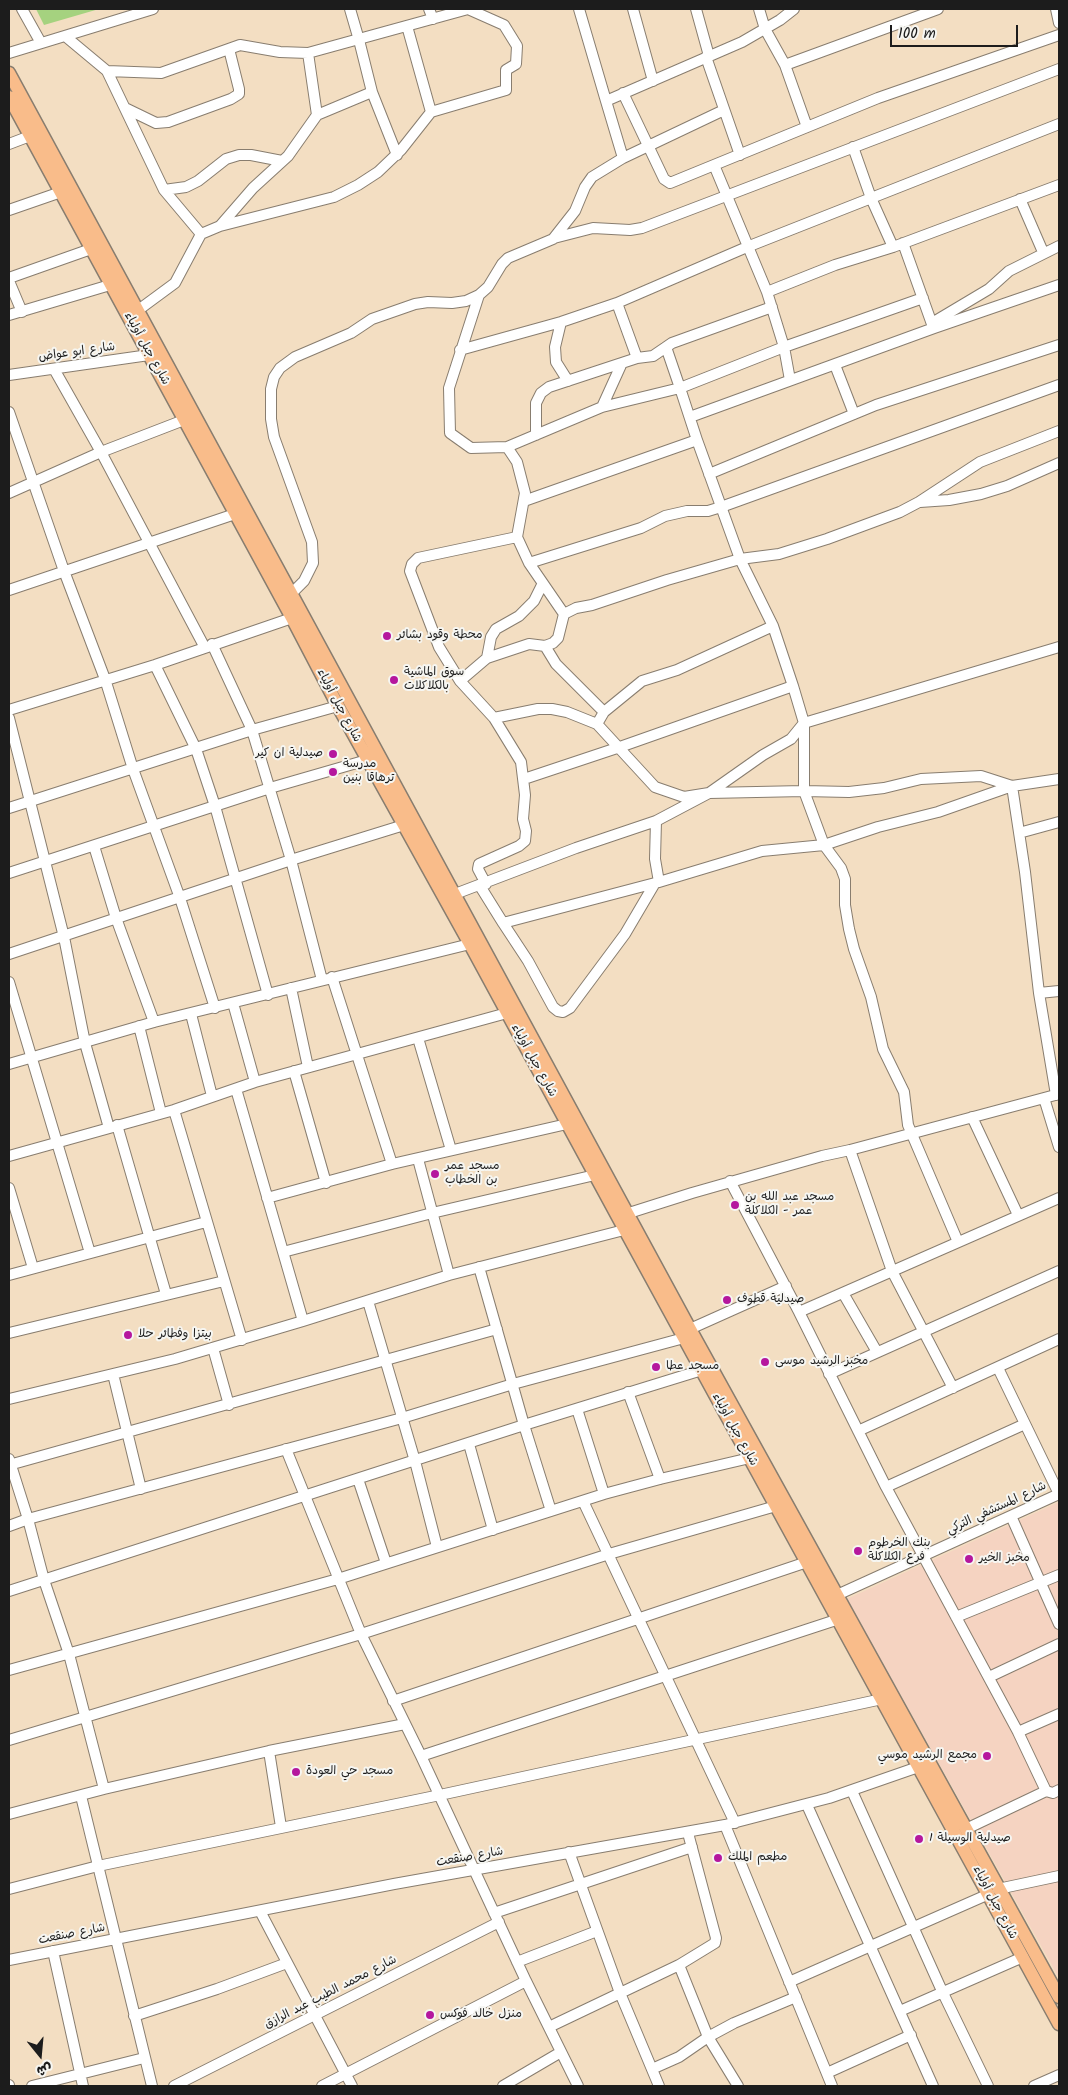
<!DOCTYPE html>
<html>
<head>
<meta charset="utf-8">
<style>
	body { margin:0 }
	#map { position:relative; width:1068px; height:2095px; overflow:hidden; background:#f3dec2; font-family:Kalam,"Playpen Sans Arabic",sans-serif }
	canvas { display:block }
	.frame { position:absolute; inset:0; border:10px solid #1c1c1c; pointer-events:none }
	.north { position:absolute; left:15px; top:2030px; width:50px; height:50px; -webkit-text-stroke:4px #f6f6f2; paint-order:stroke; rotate:163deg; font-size:14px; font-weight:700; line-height:20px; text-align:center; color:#1c1c1c }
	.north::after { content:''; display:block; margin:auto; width:18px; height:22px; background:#1c1c1c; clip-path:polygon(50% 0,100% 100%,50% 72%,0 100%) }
	.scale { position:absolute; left:890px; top:25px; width:128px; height:22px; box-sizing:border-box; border:2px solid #1c1c1c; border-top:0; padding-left:6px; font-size:15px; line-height:18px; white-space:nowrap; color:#1c1c1c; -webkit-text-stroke:4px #f6f6f2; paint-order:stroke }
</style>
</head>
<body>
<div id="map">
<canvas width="1068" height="2095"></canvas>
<div class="frame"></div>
<div class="north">ش</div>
<div class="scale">100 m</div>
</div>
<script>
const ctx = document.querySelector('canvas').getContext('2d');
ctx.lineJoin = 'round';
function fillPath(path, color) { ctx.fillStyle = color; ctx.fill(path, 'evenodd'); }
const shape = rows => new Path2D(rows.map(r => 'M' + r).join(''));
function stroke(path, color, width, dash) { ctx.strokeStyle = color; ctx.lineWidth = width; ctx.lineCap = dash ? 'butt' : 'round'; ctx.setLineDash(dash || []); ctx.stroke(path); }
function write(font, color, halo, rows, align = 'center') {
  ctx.font = font + ' Kalam,"Playpen Sans Arabic",sans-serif'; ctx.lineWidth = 4; ctx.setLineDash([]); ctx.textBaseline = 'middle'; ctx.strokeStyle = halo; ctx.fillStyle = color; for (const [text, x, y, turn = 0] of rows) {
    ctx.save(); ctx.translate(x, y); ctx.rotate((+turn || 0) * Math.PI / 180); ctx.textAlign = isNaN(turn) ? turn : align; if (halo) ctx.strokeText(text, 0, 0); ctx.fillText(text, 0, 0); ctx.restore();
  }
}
fillPath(shape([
	[1059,1502,1059,1978,847,1599]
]), '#f5d3c1');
fillPath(shape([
	[36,9,99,9,44,25]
]), '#a5d27f');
const minor = shape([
	[22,9,41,43],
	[429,9,433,19],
	[579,9,606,101],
	[633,9,653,81],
	[696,9,709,56],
	[759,9,765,29,785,65,807,127],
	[1056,9,1059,23],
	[65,36,107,71,164,190,201,234],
	[9,53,153,9],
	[308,53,317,115],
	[706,57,740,155],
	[785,65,938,9],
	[107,71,161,73,240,45,280,52,308,53,468,9,504,25,517,46,516,64,506,70,506,90,431,112],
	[372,92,397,155],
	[623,93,664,179,670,183,878,98,1059,35],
	[125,108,156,123,168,122,231,99,239,94,239,89,229,49],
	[9,144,30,136],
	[853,147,871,198,893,247],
	[623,158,724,110],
	[714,165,767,292,784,347,790,380],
	[164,190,186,187,198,181,226,159,239,155,251,155,282,161],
	[1020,199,1043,252],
	[9,210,61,192],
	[220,226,334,197,358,185,378,172,401,150,431,112,407,26],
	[554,238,593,228,630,230,642,228,1059,69],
	[903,243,933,327],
	[9,278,91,249],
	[9,281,22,312],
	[767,292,835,265,893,247,1059,185],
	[479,295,449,388,450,433,471,448,507,447,517,462,525,493,517,537,529,563,564,614],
	[617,303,637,358],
	[137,311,175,283,201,234,220,226,253,188,288,156,317,115,372,92,359,40,350,9],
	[9,315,110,285],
	[561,322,555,347,556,362,568,381],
	[932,323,989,289,1009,271,1059,246],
	[666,347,680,388,784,347,923,298],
	[460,350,561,322,617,303,747,247,1059,124],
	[835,365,854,414],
	[54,369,101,452,204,646],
	[9,375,149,355],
	[602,407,622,363],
	[9,412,64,571,105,679,133,769,180,898,215,1008],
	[690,417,934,328,1059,285],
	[536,435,536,403,541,393,549,387,637,358,653,356,672,343,772,307],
	[507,447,602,407,680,388,697,440,740,559,773,626,793,686,804,723,804,791,849,792,884,788,921,779,981,776,1012,786,1025,872,1039,993,1056,1095],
	[709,474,876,405,1059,345],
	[9,493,101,452,184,420],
	[524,501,697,440],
	[920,502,949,500,981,494,1007,486,1059,463],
	[517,537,418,558,412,564,410,571,439,647,460,681,494,718,538,709,552,709,567,712,597,724,655,787,684,797,709,793,804,791,824,845,841,868,845,879,845,905,849,929,854,949,871,997,883,1049,904,1092,908,1125,958,1242],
	[529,563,641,528,665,516,687,511,708,511,721,507,1059,385],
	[9,590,235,514],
	[291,594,304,581,313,563,312,542,274,437,271,419,271,389,274,377,280,368,295,357,351,333,372,319,415,304,428,302,452,303,466,301,479,295,488,287,502,264,508,258,553,239,575,211,585,187,592,177,623,158,606,101,742,42,780,20,794,9],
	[212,644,252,730,291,860,322,980],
	[545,646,553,643,558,638,564,614,576,608,592,605,667,580,740,559,779,554,827,539,900,512,919,502,980,462,1059,431],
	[487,658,491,637,496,629,519,616,534,601,542,585],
	[155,665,196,749,215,806,268,995],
	[460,681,487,658,529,644,545,646,556,664,604,712],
	[9,710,155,665,292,618],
	[9,718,64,937,85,1043,109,1128],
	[597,724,604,712,642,681,677,670,773,626],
	[524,779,617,748,793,686],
	[9,808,252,730,338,706],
	[656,821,655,859,659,882],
	[1019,833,1059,822],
	[94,846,116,918,154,1022],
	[9,873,270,788,367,760],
	[486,884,478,869,479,864,519,846,525,841,526,831,523,819,525,795,521,762,494,718],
	[480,886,503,923,659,882,762,851,824,845,878,827,938,812,1012,786,1059,779],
	[455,894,576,848,656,821,709,793,763,755,791,739,804,723,1059,647],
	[503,923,528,961,553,1007,558,1011,563,1012,570,1008,625,934,655,883],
	[9,954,291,860,404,825],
	[332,977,392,1164],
	[9,982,90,1253],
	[291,988,308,1067],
	[1039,993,1059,991],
	[233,1003,255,1082],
	[191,1014,212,1096],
	[139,1026,161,1113],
	[418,1038,451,1150],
	[9,1064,154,1022,470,944],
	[294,1071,326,1183],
	[236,1089,303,1321],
	[1044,1098,1059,1147],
	[174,1110,242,1340],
	[972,1117,1018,1215],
	[117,1125,166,1294],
	[850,1150,892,1271,953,1388],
	[9,1156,174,1110,255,1082,507,1013],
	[418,1159,449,1275],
	[730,1181,799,1312,886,1487,1018,1732,1046,1791,1053,1793,1059,1790],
	[9,1188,33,1268],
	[267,1198,392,1164,567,1124],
	[623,1217,629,1213,692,1193,822,1156,850,1150,1059,1094],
	[283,1252,432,1213,595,1175],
	[479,1267,524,1425,551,1511],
	[9,1275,206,1222],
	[843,1293,877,1352],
	[368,1301,415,1461,437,1547],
	[799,1312,1059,1198],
	[690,1329,786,1286],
	[9,1333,224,1281],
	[213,1348,229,1405],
	[998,1368,1059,1494],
	[113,1374,141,1489],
	[829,1374,1059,1271],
	[628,1392,660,1479],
	[9,1399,175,1359,303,1321,449,1275,624,1230],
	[577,1409,604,1494],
	[858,1431,1059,1339],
	[469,1444,493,1530],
	[286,1449,361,1634,421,1756,526,1981,578,2086],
	[9,1459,28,1519,44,1580,69,1654,104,1789],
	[9,1465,497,1329],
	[358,1479,386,1563],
	[886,1487,1025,1424],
	[583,1501,735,1823],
	[1011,1516,1059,1624],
	[9,1526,28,1519,402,1418,513,1384,684,1338],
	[9,1591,524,1425,702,1370],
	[837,1595,1059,1494],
	[956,1617,1059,1575],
	[9,1670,338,1579,604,1494,660,1479,750,1458],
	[989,1677,1059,1644],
	[393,1701,807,1562],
	[1018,1732,1059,1714],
	[9,1740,361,1634,609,1554,776,1506],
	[269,1751,281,1827],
	[421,1756,839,1619],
	[852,1791,942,1991,988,2086],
	[81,1796,152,2086],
	[807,1805,933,2086],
	[9,1814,104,1789,269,1751,405,1724],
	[725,1825,832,2086],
	[966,1829,1046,1791],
	[569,1852,620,1993,659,2086],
	[9,1889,98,1866,440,1795,882,1699],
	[998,1889,1059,1876],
	[260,1911,352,2086],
	[494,1913,692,1847],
	[53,1951,83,2086],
	[9,1960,394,1884,725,1825,829,1798,924,1765],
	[517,1962,597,1931],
	[679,1965,708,2037,738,2086],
	[789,1982,989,1894],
	[900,2011,1023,1957],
	[134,2016,217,1989,287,1963],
	[549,2027,679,1965,715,1943,716,1938,688,1833],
	[652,2069,679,2057,708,2037,734,2023,796,1997],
	[827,2073,911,2035],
	[9,2085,9,2086],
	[32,2086,144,2058],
	[174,2086,499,1922],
	[322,2086,526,1981],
	[503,2086,561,2052],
	[1034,2086,1059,2075]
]);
const major = shape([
	[9,73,690,1329,1059,1997],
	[9,97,292,618,338,706,470,944,619,1219,1059,2024]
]);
stroke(minor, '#887d6f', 12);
stroke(major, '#887d6f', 15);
stroke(minor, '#fff', 10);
stroke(major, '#f9bc8a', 12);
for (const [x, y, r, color] of [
	[387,636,5,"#b5179e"],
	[394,680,5,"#b5179e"],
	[333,754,5,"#b5179e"],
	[333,772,5,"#b5179e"],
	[435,1174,5,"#b5179e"],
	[735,1205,5,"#b5179e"],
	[727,1300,5,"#b5179e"],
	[128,1335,5,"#b5179e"],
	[765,1362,5,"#b5179e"],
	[656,1367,5,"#b5179e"],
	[858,1551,5,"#b5179e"],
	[969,1559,5,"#b5179e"],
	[987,1756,5,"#b5179e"],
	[296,1772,5,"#b5179e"],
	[919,1839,5,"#b5179e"],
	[718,1858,5,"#b5179e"],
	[430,2015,5,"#b5179e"]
]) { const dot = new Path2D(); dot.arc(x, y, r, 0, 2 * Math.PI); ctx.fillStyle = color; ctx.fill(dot); stroke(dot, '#f6f6f2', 2); }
write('12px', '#1c1c1c', '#f6f6f2', [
	["شارع جبل أولياء",146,349,61],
	["شارع ابو عواض",77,353,-8],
	["شارع جبل أولياء",338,706,62],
	["شارع جبل أولياء",533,1061,61],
	["شارع جبل أولياء",734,1430,61],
	["شارع المستشفي التركي",997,1509,-25],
	["شارع صنقعت",470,1858,-10],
	["شارع جبل أولياء",994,1903,62],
	["شارع صنقعت",72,1935,-11],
	["شارع محمد الطيب عبد الرازق",331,1993,-27]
]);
write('12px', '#1c1c1c', '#f6f6f2', [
	["محطة وقود بشائر",397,636],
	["سوق الماشية",404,673],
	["بالكلاكلات",404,687],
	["صيدلية ان كير",323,754,"right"],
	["مدرسة",343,765],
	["ترهاقا بنين",343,779],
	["مسجد عمر",445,1167],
	["بن الخطاب",445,1181],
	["مسجد عبد الله بن",745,1198],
	["عمر - الكلاكلة",745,1212],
	["صيدلية قطوف",737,1300],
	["بيتزا وفطائر حلا",138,1335],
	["مخبز الرشيد موسى",775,1362],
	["مسجد عطا",666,1367],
	["بنك الخرطوم",868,1544],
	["فرع الكلاكلة",868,1558],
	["مخبز الخير",979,1559],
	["مجمع الرشيد موسي",977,1756,"right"],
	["مسجد حي العودة",306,1772],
	["صيدلية الوسيلة 1",929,1839],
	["مطعم الملك",728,1858],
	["منزل خالد فوكس",440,2015]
], 'left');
</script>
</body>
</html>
